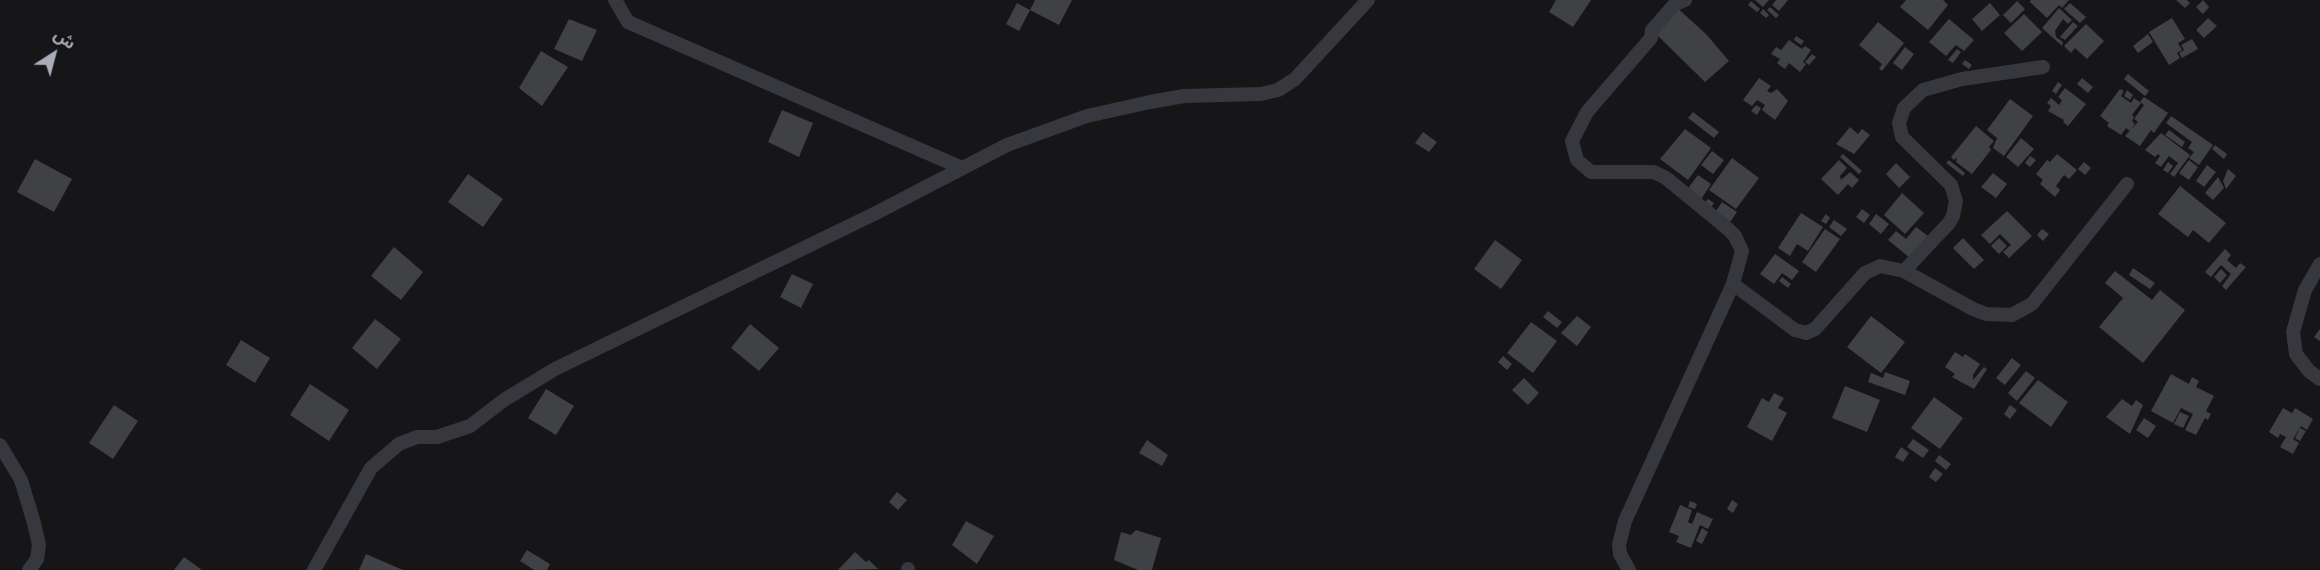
<!DOCTYPE html>
<html>
<head>
<meta charset="utf-8">
<style>
	body { margin:0 }
	#map { position:relative; width:2320px; height:570px; overflow:hidden; background:#161618; font-family:"Source Sans 3","Noto Sans Arabic",sans-serif }
	canvas { display:block }
	.north { position:absolute; left:24px; top:24px; width:60px; height:60px; -webkit-text-stroke:4px #111113; paint-order:stroke; rotate:36deg; font-size:16px; font-weight:700; line-height:24px; text-align:center; color:#a8adb8 }
	.north::after { content:''; display:block; margin:auto; width:21px; height:27px; background:#a8adb8; clip-path:polygon(50% 0,100% 100%,50% 72%,0 100%) }
</style>
</head>
<body>
<div id="map">
<canvas width="2320" height="570"></canvas>
<div class="north">ش</div>
</div>
<script>
const ctx = document.querySelector('canvas').getContext('2d');
ctx.lineJoin = 'round';
function fillPath(path, color) { ctx.fillStyle = color; ctx.fill(path, 'evenodd'); }
const shape = rows => new Path2D(rows.map(r => 'M' + r).join(''));
function stroke(path, color, width, dash) { ctx.strokeStyle = color; ctx.lineWidth = width; ctx.lineCap = dash ? 'butt' : 'round'; ctx.setLineDash(dash || []); ctx.stroke(path); }
fillPath(shape([
	[1035,0,1072,0,1059,25,1030,10],
	[1556,0,1591,0,1573,27,1549,12],
	[1755,0,1769,0,1763,7],
	[1776,0,1788,0,1779,11,1772,5],
	[1906,0,1943,0,1948,5,1928,30,1900,7],
	[2031,0,2069,0,2062,8,2059,5,2047,18,2030,2],
	[2176,0,2187,0,2190,3,2185,8],
	[2203,0,2209,7,2203,14,2196,7],
	[1751,1,1760,9,1757,12,1748,5],
	[2017,1,2025,9,2011,23,2003,15],
	[1017,3,1030,10,1019,31,1006,24],
	[1990,3,2000,15,1982,31,1972,19],
	[2070,3,2086,17,2080,23,2064,9],
	[1674,5,1706,34,1729,61,1705,82,1652,30],
	[1770,7,1779,15,1776,18,1767,10],
	[2059,8,2072,20,2068,24,2063,19,2055,31,2056,37,2063,42,2062,46,2042,28],
	[1763,9,1769,15,1766,18,1760,13],
	[2024,14,2042,32,2022,51,2004,33],
	[2172,18,2185,39,2178,43,2182,50,2177,53,2180,58,2169,65,2149,32],
	[2208,18,2217,26,2204,38,2196,30],
	[569,19,597,30,582,61,554,49],
	[1949,19,1974,40,1964,51,1956,45,1946,56,1929,42],
	[1878,22,1904,43,1882,71,1879,69,1882,64,1859,45],
	[2073,22,2078,26,2065,40,2060,37],
	[2086,24,2104,41,2087,59,2075,48,2071,53,2064,46],
	[2148,34,2153,42,2138,53,2133,46],
	[1796,36,1804,41,1801,45,1794,40],
	[2192,39,2198,49,2182,58,2179,53,2184,50,2181,45],
	[1789,40,1802,49,1805,46,1811,50,1803,62,1806,64,1800,72,1789,63,1785,69,1777,63,1780,59,1771,54,1776,47,1781,50],
	[1905,47,1914,54,1902,70,1893,63],
	[1957,49,1961,52,1953,63,1948,60],
	[541,51,568,67,542,106,519,88],
	[1812,54,1816,57,1809,65,1805,62],
	[1965,60,1972,65,1969,69,1962,64],
	[2128,74,2149,91,2145,96,2124,79],
	[1759,78,1771,86,1767,91,1771,93,1777,89,1788,101,1775,120,1762,110,1765,105,1757,100,1752,106,1743,100],
	[2082,78,2093,87,2088,93,2077,84],
	[2058,82,2062,85,2056,94,2052,91],
	[2065,88,2086,104,2068,126,2063,122,2064,120,2048,111,2051,106,2047,103,2051,98,2059,105,2062,100,2058,97],
	[2120,89,2124,91,2121,96,2131,103,2134,98,2141,103,2132,115,2134,117,2132,121,2135,124,2130,131,2126,128,2121,135,2107,126,2109,123,2100,116],
	[2127,90,2133,95,2130,100,2124,96],
	[2144,97,2168,113,2154,133,2151,130,2140,146,2125,136,2138,122,2134,119,2144,105,2140,102],
	[2010,99,2033,116,2004,156,1993,148,1997,138,1987,130],
	[1756,105,1761,108,1757,115,1751,111],
	[782,110,813,123,799,157,768,142],
	[1693,112,1719,132,1714,138,1688,118],
	[2171,116,2213,145,2199,165,2189,158,2194,152,2188,148,2192,142,2166,123],
	[1976,126,1994,141,1989,147,1991,150,1972,174,1956,162,1957,157,1954,160,1951,157],
	[1850,127,1858,134,1862,129,1870,135,1854,154,1836,144],
	[1685,129,1711,148,1688,180,1660,159],
	[2169,130,2185,142,2182,147,2165,135],
	[1423,132,1437,142,1429,152,1415,143],
	[2161,133,2190,155,2174,177,2170,174,2178,163,2169,156,2161,167,2155,163,2160,156,2158,154,2155,157,2145,150],
	[2021,138,2034,149,2018,167,2006,157],
	[2215,145,2227,154,2224,159,2212,149],
	[1712,151,1724,160,1713,174,1701,165],
	[1843,154,1862,171,1859,174,1840,157],
	[2057,154,2077,170,2069,179,2064,175,2056,186,2060,190,2055,197,2040,184,2043,180,2036,174,2047,160,2050,162],
	[2030,156,2036,160,2030,167,2025,163],
	[1732,158,1759,178,1736,209,1709,190],
	[35,159,72,179,54,212,17,192],
	[1839,160,1847,168,1840,176,1841,180,1850,172,1859,180,1852,188,1848,184,1838,195,1821,179],
	[1949,160,1965,173,1963,176,1946,163],
	[2189,160,2198,167,2189,180,2179,173],
	[2084,162,2091,168,2085,175,2078,169],
	[2168,162,2173,166,2168,173,2163,170],
	[1896,163,1910,177,1899,188,1886,174],
	[2207,165,2216,172,2204,187,2196,181],
	[2228,169,2236,176,2226,189,2223,181],
	[1993,173,2007,184,1996,198,1981,187],
	[468,174,503,199,483,227,448,202],
	[1698,175,1711,184,1700,201,1686,191],
	[2218,177,2224,188,2213,200,2205,193],
	[2180,186,2226,223,2209,243,2193,230,2188,237,2158,214],
	[1902,193,1924,213,1905,234,1884,215],
	[1708,199,1714,203,1710,210,1703,205],
	[1722,202,1737,212,1730,222,1716,211],
	[1862,209,1870,215,1864,223,1856,217],
	[2007,211,2032,236,2009,258,2003,252,2011,245,2000,234,1990,244,1981,235],
	[1801,213,1823,227,1808,251,1797,244,1790,256,1778,248],
	[1826,214,1830,218,1826,224,1821,221],
	[1876,214,1889,224,1881,234,1869,224],
	[1834,220,1847,229,1841,236,1829,227],
	[1916,227,1928,236,1910,258,1888,240,1896,231,1906,239],
	[1825,229,1840,239,1816,272,1802,262],
	[2042,229,2049,234,2043,241,2037,235],
	[1963,238,1984,260,1974,269,1953,248],
	[1999,238,2007,246,1999,254,1991,246],
	[1495,240,1522,260,1501,289,1474,269],
	[394,247,423,272,401,300,371,276],
	[2225,249,2231,255,2227,260,2236,268,2240,263,2246,267,2226,290,2222,286,2231,274,2221,265,2211,277,2205,272],
	[1775,254,1799,271,1792,280,1782,273,1774,284,1760,274],
	[2133,268,2155,283,2150,289,2129,275],
	[2221,269,2227,275,2220,283,2214,277],
	[2115,271,2152,300,2160,290,2185,310,2143,363,2099,327,2123,298,2105,283],
	[792,274,813,284,801,308,780,297],
	[1782,277,1791,284,1788,288,1779,281],
	[1548,311,1562,322,1557,328,1543,317],
	[1577,316,1591,327,1577,346,1561,333],
	[1871,316,1905,342,1881,373,1847,347],
	[375,319,401,339,377,369,352,348],
	[1531,322,1557,341,1533,373,1507,353],
	[750,324,779,348,759,371,731,348],
	[2320,329,2320,341,2314,337],
	[241,340,270,358,255,383,226,365],
	[1955,352,1963,357,1965,354,1980,364,1973,375,1973,380,1984,367,1987,369,1974,389,1952,377,1955,374,1945,367],
	[1503,356,1512,364,1507,370,1498,362],
	[2012,358,2021,365,2005,385,1996,378],
	[2026,371,2035,378,2017,401,2008,393],
	[1885,372,1910,381,1905,395,1868,382,1871,373,1883,378],
	[2171,374,2189,384,2192,377,2199,381,2196,387,2214,396,2206,411,2211,414,2208,420,2205,418,2196,435,2185,430,2193,414,2181,408,2173,423,2151,411],
	[1524,378,1539,393,1528,405,1512,390],
	[2038,380,2068,402,2051,427,2019,403],
	[310,384,349,410,329,441,290,415],
	[1845,386,1880,400,1867,432,1832,418],
	[546,389,574,406,556,435,528,418],
	[1774,393,1784,398,1778,408,1787,413,1772,441,1747,427,1762,398,1769,402],
	[1934,397,1963,418,1940,449,1911,428],
	[2122,399,2132,406,2136,400,2143,405,2130,434,2106,417],
	[114,405,138,421,113,459,89,443],
	[2010,405,2017,410,2010,419,2004,414],
	[2283,408,2292,413,2295,408,2313,419,2307,430,2301,426,2293,439,2299,443,2293,454,2280,447,2286,437,2280,434,2278,438,2269,432],
	[2180,412,2189,416,2183,428,2174,424],
	[2144,418,2156,426,2148,438,2136,430],
	[2300,428,2306,431,2300,441,2295,438],
	[1913,439,1929,450,1923,458,1907,447],
	[1147,440,1168,455,1162,466,1139,453],
	[1901,447,1909,453,1903,462,1895,457],
	[1939,455,1951,464,1946,470,1935,461],
	[1935,468,1943,474,1936,482,1929,477],
	[897,492,907,500,898,510,889,502],
	[1732,500,1738,504,1733,513,1727,509],
	[1690,501,1697,504,1695,509,1688,507],
	[1680,505,1692,510,1688,522,1692,524,1697,512,1713,519,1708,529,1700,525,1691,548,1676,542,1679,536,1669,532],
	[966,521,994,536,977,564,952,545],
	[1702,528,1708,532,1702,544,1696,541],
	[1136,530,1161,538,1152,570,1138,570,1114,560,1121,532,1131,535],
	[527,550,550,564,547,570,534,570,520,561],
	[855,552,866,562,869,560,878,569,838,570],
	[366,554,403,570,359,570],
	[184,557,202,570,174,570]
]), '#404145');
stroke(shape([
	[615,0,628,22,962,168],
	[2320,264,2305,290,2293,332,2296,354,2309,371,2320,379],
	[1904,271,1949,223,1953,216,1956,201,1951,185,1902,137,1899,123,1904,108,1923,90,1962,79,2043,67],
	[1733,284,1795,330,1806,333,1815,329,1865,273,1880,266,1904,271,1973,309,1986,314,2012,315,2032,304,2127,184],
	[0,445,21,480,34,523,39,545,37,559,29,570],
	[314,570,371,468,399,444,417,437,437,437,470,426,504,400,555,369,876,213,1007,145,1087,116,1150,102,1184,96,1261,94,1278,90,1295,79,1368,0],
	[908,570,908,569],
	[1629,570,1620,554,1619,545,1625,521,1733,284,1742,251,1735,236,1728,229,1666,178,1654,172,1591,172,1577,160,1572,141,1587,112,1651,38,1652,30,1674,5,1685,0]
]), '#37383d', 14);
</script>
</body>
</html>
